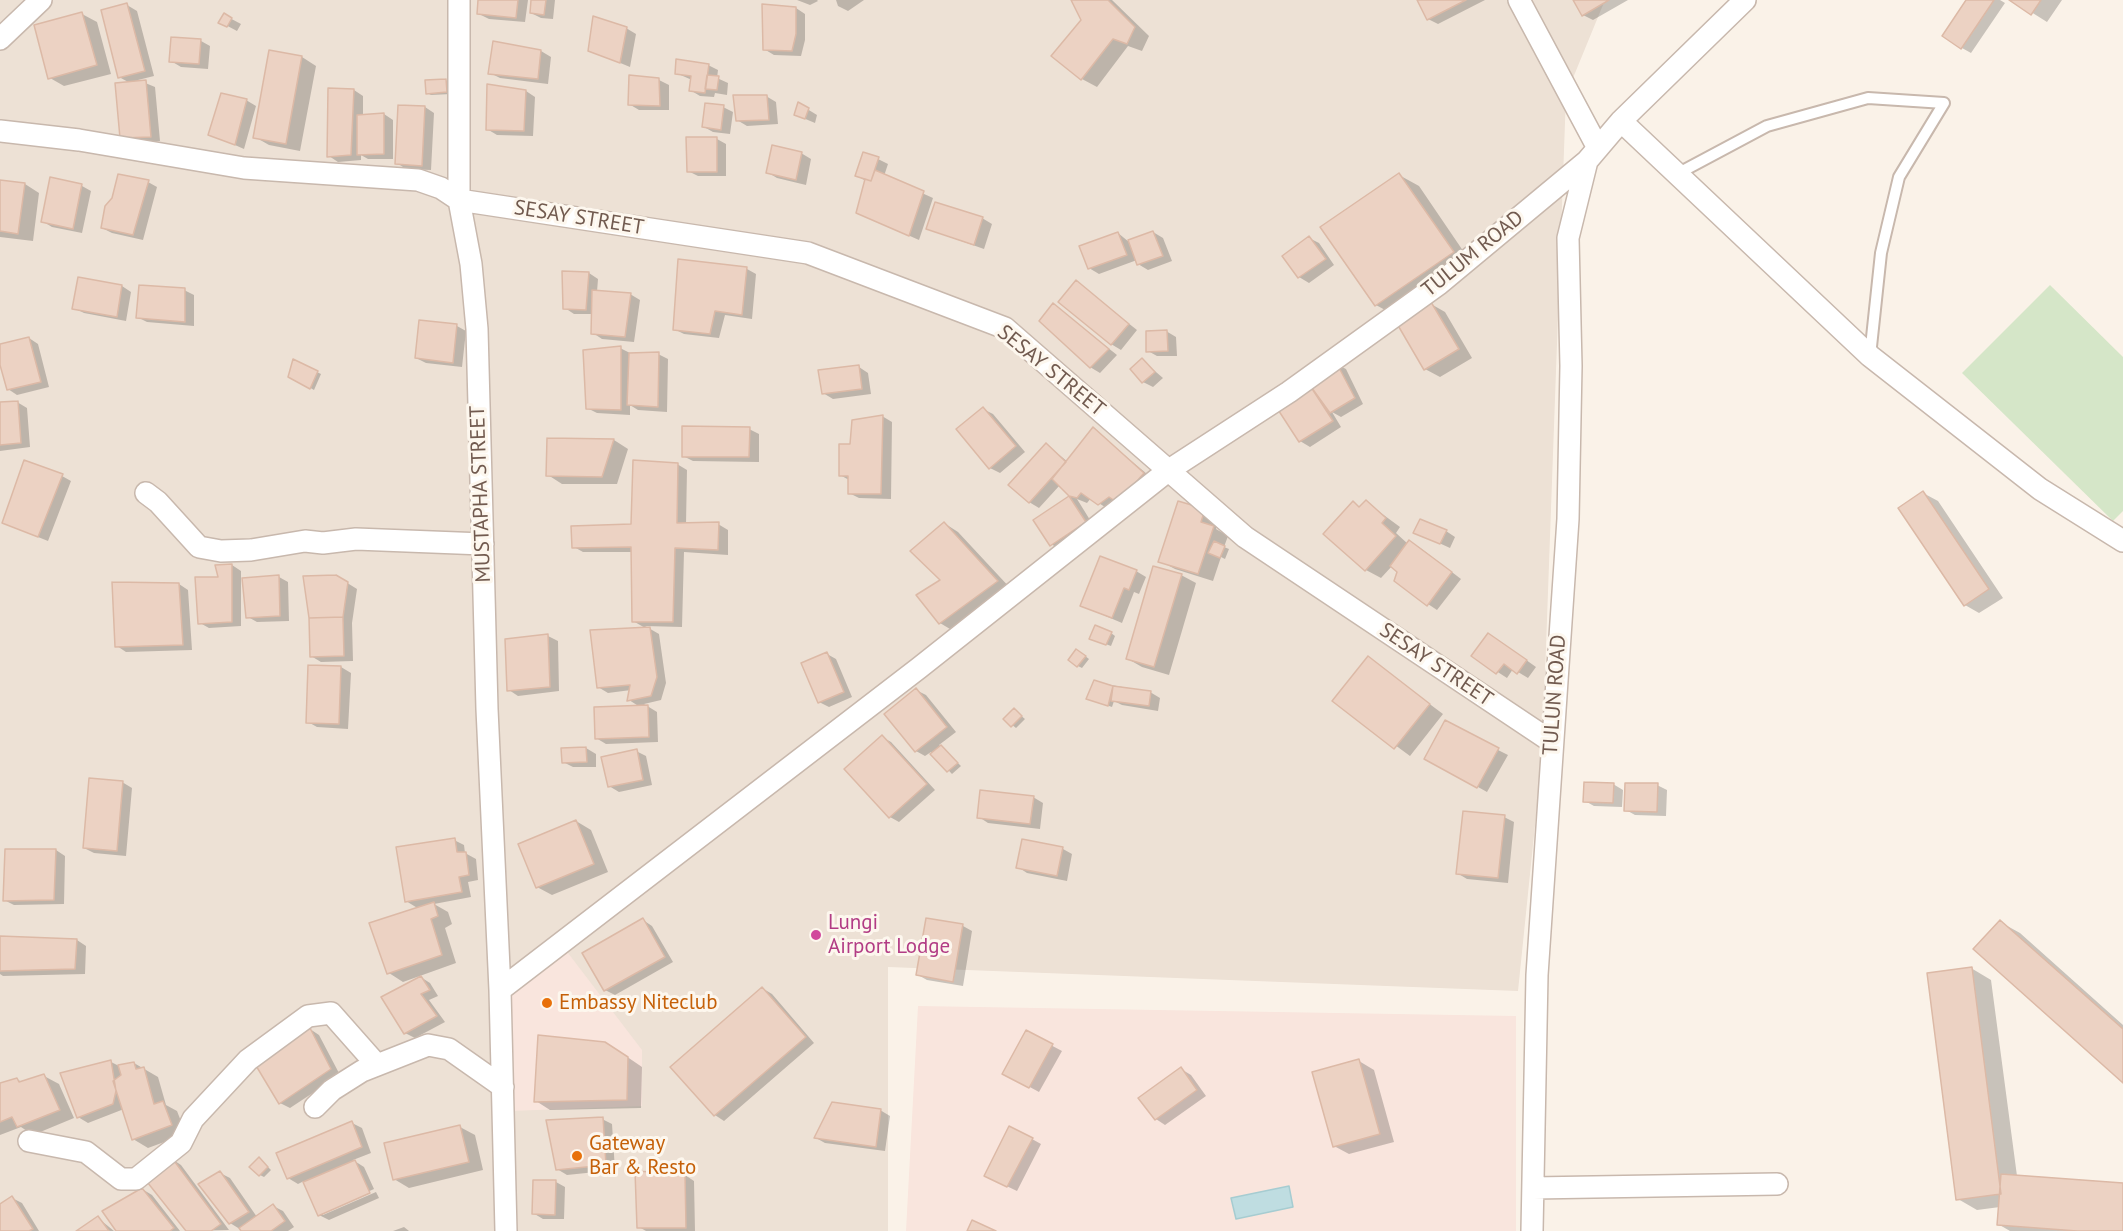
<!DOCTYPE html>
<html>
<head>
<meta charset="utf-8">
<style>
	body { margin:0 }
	canvas { display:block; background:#faf2e8 }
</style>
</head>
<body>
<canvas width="2123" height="1231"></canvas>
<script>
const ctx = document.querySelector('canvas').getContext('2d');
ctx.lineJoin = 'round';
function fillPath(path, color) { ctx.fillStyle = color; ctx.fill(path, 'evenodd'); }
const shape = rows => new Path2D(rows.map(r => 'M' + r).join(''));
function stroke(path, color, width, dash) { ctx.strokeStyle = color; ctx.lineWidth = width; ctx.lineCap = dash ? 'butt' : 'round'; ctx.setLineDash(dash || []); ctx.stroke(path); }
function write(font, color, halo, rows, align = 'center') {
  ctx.font = font + ' "PT Sans",sans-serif'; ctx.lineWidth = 6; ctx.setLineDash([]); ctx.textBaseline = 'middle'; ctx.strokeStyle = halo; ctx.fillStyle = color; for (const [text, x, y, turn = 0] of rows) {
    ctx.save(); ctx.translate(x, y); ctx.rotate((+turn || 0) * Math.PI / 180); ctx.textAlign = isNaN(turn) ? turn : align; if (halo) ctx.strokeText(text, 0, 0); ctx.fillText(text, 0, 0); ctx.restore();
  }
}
fillPath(shape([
	[0,0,1605,0,1566,95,1542,757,1518,991,888,967,888,1231,0,1231]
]), '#ede1d5');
fillPath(shape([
	[565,949,642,1050,642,1106,510,1111,511,991],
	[918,1006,1516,1016,1516,1231,906,1231]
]), '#f9e5dd');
fillPath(shape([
	[2050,285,2123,357,2123,511,2113,521,1962,373]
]), '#d5e6c8');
const water = shape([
	[1289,1186,1293,1207,1236,1219,1231,1198,1289,1186]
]);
fillPath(water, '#bfdde1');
stroke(water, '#a6ccd1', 1.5);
fillPath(shape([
	[480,0,528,0,525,22,489,19,479,14],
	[532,0,555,0,553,19,541,18,531,13],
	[797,0,817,0,818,1,810,5],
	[836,0,864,0,848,11,838,6],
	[1073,0,1112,0,1149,36,1142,51,1128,46,1097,87,1082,79,1083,20],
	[1419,0,1485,0,1438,24,1428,19],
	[1575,0,1628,0,1593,20,1583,15],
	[1968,0,2000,0,2005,3,1971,53,1962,48],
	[2012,0,2062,0,2047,22],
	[127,5,137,11,154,76,138,80,155,87,160,141,131,142,122,137,130,83,119,77],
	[796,8,805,14,805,40,801,56,774,55,764,49],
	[82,14,97,22,111,74,64,86,50,78],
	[224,15,241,24,237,31,220,22],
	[626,28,636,34,630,67,589,50],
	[201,41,210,46,208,69,181,67,171,61],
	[494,43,541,51,551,57,548,84,500,78,490,73],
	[302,57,316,66,300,151,269,145,255,137],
	[708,65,718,70,717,78,728,83,727,95,715,93,714,97,700,96,690,90,692,80,676,73],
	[445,80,450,83,451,94,431,95,427,93],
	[659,80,669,85,669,110,639,110,629,104],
	[354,90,363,96,363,116,384,114,393,120,393,159,368,159,361,155,361,160,338,162,329,156],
	[526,91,535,97,533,136,497,135,487,129],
	[766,96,776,102,778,124,747,126,737,120],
	[246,100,256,106,244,149,210,134],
	[799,104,817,115,815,123,796,115],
	[425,107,434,113,431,170,406,169,397,163],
	[723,107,733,112,730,134,713,132,704,127],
	[717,139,726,144,726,176,698,176,688,171],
	[801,153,811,159,806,185,777,178,767,172],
	[878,159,888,164,884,176,933,198,919,240,867,217,866,181,857,176],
	[1399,175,1419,186,1472,264,1396,316,1376,305],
	[51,179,82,186,91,191,82,233,52,227,42,221],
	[0,181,25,184,39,193,33,241,0,237],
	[148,182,157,187,143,240,112,233,102,228],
	[982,218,992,224,984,249,927,229],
	[1153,232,1163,238,1172,261,1148,270,1138,264,1137,260,1099,274,1089,268,1118,233,1129,242],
	[1309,238,1319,243,1334,265,1309,283,1299,277,1284,256],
	[747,269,756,274,752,319,725,315,719,338,684,334,674,329],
	[589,273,598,279,597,292,630,294,640,300,634,342,602,339,593,333,593,314,574,314,565,308],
	[80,279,122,286,131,292,126,321,84,313,74,308],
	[1076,282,1137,330,1121,350,1111,344],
	[184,290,194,295,194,326,147,322,137,317],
	[1431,304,1445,312,1472,358,1440,377,1425,369],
	[1054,305,1117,355,1100,373,1090,367],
	[420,322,457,326,466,331,462,367,426,363,416,358],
	[1166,331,1176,337,1177,356,1157,356,1148,351],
	[29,338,38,344,49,387,17,395,8,389,0,359,0,346],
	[620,348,630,353,658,354,668,359,667,412,638,410,630,405,630,415,597,413,587,408],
	[1142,360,1163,378,1153,387,1143,382],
	[294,361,321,374,314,390,290,376],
	[1336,364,1346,369,1363,404,1341,417,1332,412,1341,427,1310,447,1300,441,1277,406],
	[859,367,868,373,871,394,833,399,823,393],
	[17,402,27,408,30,447,0,451,0,404],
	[983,409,993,414,1025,452,1000,473,990,468],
	[882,416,892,422,891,499,859,498,849,493,849,480,840,475,852,445],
	[749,429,759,434,759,462,693,461,683,456],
	[1093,429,1153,479,1108,509,1091,498,1087,503,1077,499,1095,528,1061,550,1051,544,1035,520,1072,496,1060,485,1039,508,1029,502,1047,445,1068,462],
	[614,440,628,449,617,484,562,484,548,475],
	[677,464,687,470,686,524,718,524,728,530,728,555,684,552,682,627,645,626,659,634,666,683,661,700,644,704,657,712,658,742,606,744,596,738,640,707,629,700,631,690,608,693,598,687,647,629,633,621,632,552,583,552,574,547,632,525],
	[62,476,71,481,48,541,13,527],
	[1923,493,1938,501,2003,598,1979,613,1965,605],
	[1366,502,1400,527,1396,533,1408,544,1419,547,1461,579,1437,610,1428,604,1392,566,1381,578,1366,570,1353,503,1361,508],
	[1179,503,1219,519,1216,529,1228,536,1224,547,1229,549,1225,559,1221,557,1213,581,1175,569,1160,561],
	[944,523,958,532,1012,590,955,632,940,623],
	[1446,531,1455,537,1450,548,1415,532],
	[232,565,241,571,241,626,209,628,200,623],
	[1136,571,1146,577,1139,594,1134,592,1122,623,1082,606],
	[1181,575,1196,583,1169,675,1142,667,1128,659],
	[336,576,357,589,352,623,353,661,321,662,311,656],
	[279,577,288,582,289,621,257,622,248,617],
	[179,584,188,590,192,650,126,652,117,646],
	[1111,633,1115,636,1111,646,1095,640],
	[548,636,558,641,559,691,518,696,509,690,506,640],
	[1498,640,1536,667,1528,678,1513,669,1507,678,1473,656],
	[1081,653,1089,659,1082,668,1078,666],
	[827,654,836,659,852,697,829,707,819,702],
	[1368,658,1443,714,1410,756,1334,700],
	[310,666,341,667,351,673,348,729,317,727,308,722],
	[1095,682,1150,692,1160,698,1158,711,1122,705,1114,701,1112,707,1092,700],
	[916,690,926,695,956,732,939,745,961,766,952,774,931,752,925,756,916,751],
	[1014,710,1025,719,1016,728,1005,719],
	[882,737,891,742,935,790,899,822,890,817],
	[586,748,596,754,596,767,573,767,563,762],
	[1498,750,1508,755,1487,792,1426,758],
	[636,751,646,756,652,785,619,792,609,786],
	[122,782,132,788,126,856,94,853,84,848],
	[1613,784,1623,790,1622,807,1594,806,1585,801],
	[1657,785,1667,790,1666,816,1635,815,1626,810],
	[1033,797,1043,803,1040,829,988,823,979,817],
	[1504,817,1514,822,1508,883,1467,879,1457,873],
	[576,821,591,830,608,872,552,895,537,887],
	[454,840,464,845,465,853,476,859,478,880,468,882,471,897,434,904,448,912,452,924,445,928,456,963,403,982,389,973,419,909,406,901],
	[1063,849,1072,854,1067,881,1027,873,1018,867],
	[56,850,65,856,64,904,14,905,4,900],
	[643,920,652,926,673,962,615,995,605,990],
	[2000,922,2020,933,2123,1025,2123,1081],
	[963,926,972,931,963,986,927,980,918,975],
	[0,938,77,940,86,946,85,974,3,976,0,974],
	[1971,968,1991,980,2017,1176,2123,1184,2123,1231,2010,1231,1998,1224,2000,1207,1977,1210,1958,1199],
	[419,976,430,983,438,996,429,1000,445,1022,415,1038,405,1033],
	[762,988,772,994,814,1043,724,1121,715,1115],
	[310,1029,319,1035,340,1075,290,1108,280,1103],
	[1026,1032,1062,1051,1039,1092,1004,1073],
	[620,1052,642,1067,641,1108,550,1110,536,1101],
	[1359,1061,1374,1070,1394,1142,1349,1154,1334,1146],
	[111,1062,119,1066,134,1063,158,1077,166,1105,177,1111,186,1134,148,1148,133,1139,124,1109,88,1123,78,1117],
	[1181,1069,1191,1075,1206,1096,1165,1125,1156,1119],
	[44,1076,59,1084,74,1118,33,1135,21,1127,0,1135,0,1085,17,1079,23,1083],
	[880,1110,890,1116,885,1151,825,1143,816,1138],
	[602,1119,612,1124,615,1170,567,1175,557,1169],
	[352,1123,362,1128,371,1153,353,1160,364,1167,374,1189,323,1212,323,1215,376,1192,379,1198,329,1220,319,1215,304,1181,298,1184,288,1178],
	[460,1127,475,1135,483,1170,409,1188,394,1179],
	[1032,1139,1041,1144,1017,1191,996,1181],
	[172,1159,181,1165,229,1230,188,1231],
	[260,1159,271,1170,264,1177,260,1175],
	[220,1173,230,1178,257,1217,273,1206,283,1211,294,1227,288,1231,243,1231,230,1223],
	[685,1175,694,1181,695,1231,646,1231,639,1227],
	[556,1182,565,1187,564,1219,543,1219,533,1213],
	[142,1189,152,1195,180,1231,118,1231],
	[12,1198,22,1203,39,1231,0,1231,0,1206],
	[98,1218,114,1231,79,1231],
	[404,1227,409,1231,393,1231]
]), '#0003');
const building = shape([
	[478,0,518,0,516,18,477,14,478,0],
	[531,0,546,0,544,15,530,13,531,0],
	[1071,0,1108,0,1135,27,1127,44,1113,39,1081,80,1051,56,1081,20,1071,0],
	[1417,0,1466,0,1427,20,1417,0],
	[1573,0,1609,0,1582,16,1573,0],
	[1966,0,1994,0,1961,49,1942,36,1966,0],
	[2009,0,2041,0,2031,15,2009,0],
	[127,3,145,71,118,78,101,10,127,3],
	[762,4,796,7,796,34,792,51,763,50,762,4],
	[82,12,97,65,48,79,34,25,82,12],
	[224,13,232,18,227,27,218,23,224,13],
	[593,16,627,27,620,63,588,51,593,16],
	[171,37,201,39,199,64,169,62,171,37],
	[493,41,541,50,538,79,488,74,493,41],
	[269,50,302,56,286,144,253,138,269,50],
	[676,59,709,64,705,93,689,91,691,76,675,74,676,59],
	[629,75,659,78,660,106,628,105,629,75],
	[707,75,719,76,717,90,705,89,707,75],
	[446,79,447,92,426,94,425,80,446,79],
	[146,80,151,137,120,138,115,83,146,80],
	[487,84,526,90,524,131,486,130,487,84],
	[328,88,354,89,351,155,327,157,328,88],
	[221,93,247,99,235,145,208,135,221,93],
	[733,95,767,95,769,120,736,121,733,95],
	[798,102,809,108,805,119,794,115,798,102],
	[705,103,724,105,721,130,702,127,705,103],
	[398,105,425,106,422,166,395,164,398,105],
	[384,113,384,154,357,155,357,115,384,113],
	[686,137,717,137,717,172,687,172,686,137],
	[772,145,802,152,796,180,766,173,772,145],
	[863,152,879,157,871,181,855,176,863,152],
	[875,170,924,191,909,236,856,213,865,179,871,181,875,170],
	[1399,173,1454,252,1375,306,1320,227,1399,173],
	[118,174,149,180,133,235,101,228,105,206,112,198,118,174],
	[50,177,82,184,73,229,41,222,50,177],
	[0,180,25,183,18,234,0,231,0,180],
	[935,202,983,217,974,245,926,229,935,202],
	[1153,231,1163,256,1137,265,1128,240,1153,231],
	[1118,232,1127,255,1088,269,1079,246,1118,232],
	[1309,236,1326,259,1298,278,1282,256,1309,236],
	[678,259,747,267,742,315,715,311,710,334,673,330,678,259],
	[562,271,589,272,586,310,563,309,562,271],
	[78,277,122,285,117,317,72,309,78,277],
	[1076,280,1129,324,1111,345,1058,302,1076,280],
	[139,285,185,288,185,322,136,318,139,285],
	[592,290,631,293,625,337,591,334,592,290],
	[1431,302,1459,349,1424,370,1396,322,1431,302],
	[1053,303,1109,349,1090,368,1039,321,1053,303],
	[419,320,457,324,453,363,415,358,419,320],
	[1167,330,1168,351,1146,352,1146,331,1167,330],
	[29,337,41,382,7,390,0,365,0,344,29,337],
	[621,346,621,410,586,409,583,350,621,346],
	[659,352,658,407,627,405,629,353,659,352],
	[1142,358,1155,372,1142,383,1130,369,1142,358],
	[293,359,318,371,310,389,288,377,293,359],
	[1336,362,1355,398,1330,413,1309,384,1336,362],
	[859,365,862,389,822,394,818,370,859,365],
	[1309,384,1333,421,1299,442,1275,405,1309,384],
	[18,401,21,443,0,445,0,402,18,401],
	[983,407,1016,446,989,469,956,429,983,407],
	[883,415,881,494,848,494,848,476,839,476,839,444,850,444,852,420,883,415],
	[682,426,750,427,749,457,682,457,682,426],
	[1093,427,1144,473,1118,503,1109,497,1098,505,1081,493,1077,498,1069,496,1052,479,1093,427],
	[547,438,614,439,602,477,546,476,547,438],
	[1046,443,1066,462,1029,503,1008,485,1046,443],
	[24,460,63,474,38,537,2,523,24,460],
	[633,460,678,463,677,523,719,522,718,550,675,548,673,622,632,622,631,547,572,548,571,526,631,524,633,460],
	[1923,491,1989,589,1964,606,1898,508,1923,491],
	[1069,496,1086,522,1050,546,1033,520,1069,496],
	[1366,500,1386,518,1382,523,1396,536,1365,571,1323,534,1353,501,1359,507,1366,500],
	[1178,501,1205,509,1201,522,1214,526,1198,574,1158,562,1178,501],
	[1420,519,1447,530,1440,544,1413,533,1420,519],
	[944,522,998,581,939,624,916,595,940,580,910,551,944,522],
	[1409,540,1452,572,1427,606,1394,581,1397,572,1390,566,1409,540],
	[1214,541,1225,546,1220,558,1208,553,1214,541],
	[1100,556,1137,570,1129,590,1124,588,1112,618,1080,606,1100,556],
	[232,564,232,622,198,624,195,577,218,577,215,565,232,564],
	[1153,566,1182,574,1154,667,1126,659,1153,566],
	[279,575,280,616,246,618,242,578,279,575],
	[336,575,348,582,343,617,309,618,303,576,336,575],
	[112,582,179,583,183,645,115,647,112,582],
	[343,617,344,656,310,657,309,618,343,617],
	[1095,625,1112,632,1106,645,1089,639,1095,625],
	[650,627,657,677,651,696,627,701,630,685,597,688,590,630,650,627],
	[1488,633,1527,660,1517,674,1504,664,1496,674,1471,656,1488,633],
	[548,634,550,687,507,691,505,639,548,634],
	[1076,649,1086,656,1077,667,1068,660,1076,649],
	[827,652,844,692,818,703,801,663,827,652],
	[1368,656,1430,704,1394,749,1332,701,1368,656],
	[308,665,341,666,339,724,306,723,308,665],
	[1094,680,1113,686,1108,706,1086,699,1094,680],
	[1113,686,1151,691,1149,706,1111,701,1113,686],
	[916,688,947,727,915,752,884,714,916,688],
	[648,705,649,737,595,739,594,707,648,705],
	[1014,708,1022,716,1011,727,1003,719,1014,708],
	[1445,720,1499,748,1477,788,1424,759,1445,720],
	[882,735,927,784,889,818,844,769,882,735],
	[941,745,958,763,947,772,930,754,941,745],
	[586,747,587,762,562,763,561,748,586,747],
	[637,749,643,780,608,787,601,757,637,749],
	[89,778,123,781,117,851,83,848,89,778],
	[1584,782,1614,783,1613,803,1583,802,1584,782],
	[1625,783,1658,783,1657,812,1624,811,1625,783],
	[980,790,1034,796,1030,824,977,818,980,790],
	[1463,811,1505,815,1498,878,1456,874,1463,811],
	[576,820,594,864,536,888,518,844,576,820],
	[455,838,457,852,466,852,469,875,459,877,462,892,405,902,396,847,455,838],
	[1022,839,1063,847,1057,876,1016,868,1022,839],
	[5,849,56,849,54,900,3,901,5,849],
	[434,902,438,916,431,919,442,955,387,974,369,923,434,902],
	[643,918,665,957,604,991,582,953,643,918],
	[926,918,963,924,953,982,916,975,926,918],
	[2000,920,2123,1029,2123,1083,1973,949,2000,920],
	[0,936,77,939,75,969,0,971,0,936],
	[1972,967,2001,1194,1956,1200,1927,973,1972,967],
	[421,976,430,990,421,994,437,1016,404,1034,381,997,421,976],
	[762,987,806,1037,714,1116,670,1067,762,987],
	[310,1028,331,1069,279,1104,255,1064,310,1028],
	[1026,1030,1053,1044,1029,1088,1002,1074,1026,1030],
	[538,1035,605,1042,628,1057,627,1100,534,1102,538,1035],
	[1359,1059,1380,1134,1333,1147,1312,1072,1359,1059],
	[111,1060,116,1091,113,1104,77,1118,60,1073,111,1060],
	[134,1062,136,1069,144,1067,154,1104,163,1101,172,1125,132,1140,113,1081,121,1075,118,1065,134,1062],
	[1181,1067,1197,1090,1155,1120,1138,1098,1181,1067],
	[44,1074,60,1110,17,1127,12,1117,0,1122,0,1083,17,1078,19,1082,44,1074],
	[832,1102,881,1109,876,1147,814,1138,832,1102],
	[603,1117,606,1165,556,1170,546,1120,603,1117],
	[352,1121,362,1147,287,1179,276,1153,352,1121],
	[460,1125,469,1162,393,1180,384,1143,460,1125],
	[1009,1126,1033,1138,1007,1187,984,1176,1009,1126],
	[259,1157,268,1167,259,1176,249,1167,259,1157],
	[172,1158,221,1224,211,1231,186,1231,144,1178,172,1158],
	[355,1160,370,1193,318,1216,303,1182,355,1160],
	[220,1171,249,1212,229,1224,198,1184,220,1171],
	[635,1171,685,1174,686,1228,637,1228,635,1171],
	[2001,1174,2123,1183,2123,1231,2077,1231,1997,1225,2001,1174],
	[533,1180,556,1180,555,1215,532,1214,533,1180],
	[142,1188,174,1228,170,1231,116,1231,102,1211,142,1188],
	[12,1196,33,1229,29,1231,0,1231,0,1204,12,1196],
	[273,1204,285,1221,271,1231,241,1231,239,1228,273,1204],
	[98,1216,109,1231,76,1231,98,1216],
	[972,1220,996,1231,967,1231,972,1220]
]);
fillPath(building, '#ecd2c3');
stroke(building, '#dcb9a6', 1.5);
const lane = shape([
	[1677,174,1767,126,1868,98,1944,103,1899,177,1881,253,1870,356]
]);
const street = shape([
	[459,0,459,200,471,264,477,329,487,709,500,990,506,1231],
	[1519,0,1598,148],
	[0,39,41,0],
	[1621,121,1870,356,2040,489,2123,541],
	[0,131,79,140,244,168,418,180,441,188,459,200,808,253,1005,328,1245,537,1552,742],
	[146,493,158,502,199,547,221,551,251,550,305,541,323,543,356,539,483,544],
	[500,990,919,668,1169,470,1289,392,1439,284,1587,161,1621,121,1745,0],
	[315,1107,332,1090,362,1071,428,1045,449,1049,503,1087],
	[29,1141,86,1152,121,1179,136,1179,181,1143,193,1119,248,1060,308,1016,331,1013,377,1065],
	[1533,1188,1777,1184],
	[1532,1231,1537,975,1568,519,1571,366,1568,238,1587,161]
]);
stroke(lane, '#c8b8ad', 14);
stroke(street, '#c8b8ad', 24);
stroke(lane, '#fff', 10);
stroke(street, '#fff', 21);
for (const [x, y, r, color] of [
	[816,935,6,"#d1479c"],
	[547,1003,6,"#e8710a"],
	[577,1156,6,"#e8710a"]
]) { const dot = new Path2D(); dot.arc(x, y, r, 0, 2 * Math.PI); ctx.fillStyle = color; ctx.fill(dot); stroke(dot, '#fdf7ee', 2); }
write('21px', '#715a4f', '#fdf7ee', [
	["SESAY STREET",579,218,9],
	["TULUM ROAD",1473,254,-39],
	["SESAY STREET",1051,371,39],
	["MUSTAPHA STREET",481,494,-92],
	["SESAY STREET",1436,665,34],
	["TULUN ROAD",1555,695,-86]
]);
write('21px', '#b23c85', '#fdf7ee', [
	["Lungi",828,923],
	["Airport Lodge",828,947]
], 'left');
write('21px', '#c56008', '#fdf7ee', [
	["Embassy Niteclub",559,1003],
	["Gateway",589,1144],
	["Bar & Resto",589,1168]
], 'left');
</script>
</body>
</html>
